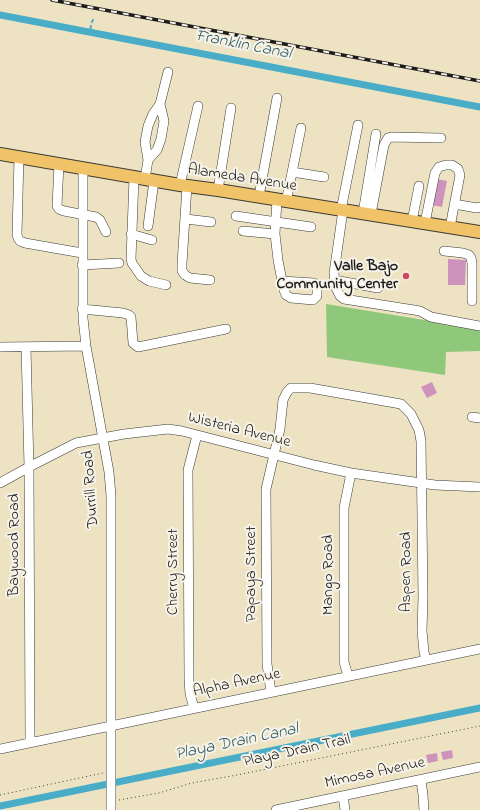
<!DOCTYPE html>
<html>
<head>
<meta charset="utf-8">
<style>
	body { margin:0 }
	canvas { display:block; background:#ede3c3 }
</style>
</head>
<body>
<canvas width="480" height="810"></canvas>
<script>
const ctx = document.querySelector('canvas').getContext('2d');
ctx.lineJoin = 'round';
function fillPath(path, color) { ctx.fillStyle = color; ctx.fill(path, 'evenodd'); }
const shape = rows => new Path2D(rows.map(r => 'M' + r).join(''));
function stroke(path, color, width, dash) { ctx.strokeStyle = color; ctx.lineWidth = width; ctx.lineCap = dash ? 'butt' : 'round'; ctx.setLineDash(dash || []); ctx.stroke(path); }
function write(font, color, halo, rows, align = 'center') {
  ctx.font = font + ' "Indie Flower",sans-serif'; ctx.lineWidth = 4; ctx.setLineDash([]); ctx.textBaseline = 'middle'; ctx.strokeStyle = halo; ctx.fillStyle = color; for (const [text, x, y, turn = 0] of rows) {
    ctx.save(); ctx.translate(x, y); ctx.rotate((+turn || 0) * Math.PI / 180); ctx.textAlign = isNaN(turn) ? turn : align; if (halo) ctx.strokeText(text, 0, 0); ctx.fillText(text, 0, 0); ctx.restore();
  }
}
fillPath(shape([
	[326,304,480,329,480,351,446,352,445,375,327,357]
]), '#90c87b');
stroke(shape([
	[92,22,93,20],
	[90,32,91,26]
]), '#49adc8', 2);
stroke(shape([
	[0,15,480,107],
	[0,806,480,708]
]), '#49adc8', 7);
fillPath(shape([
	[437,179,447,181,442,207,432,205],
	[448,259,466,260,465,285,448,285],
	[432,382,437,393,427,398,421,387],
	[452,750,453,758,443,760,441,752],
	[437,753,438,761,428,763,426,755]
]), '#cf92bc');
const minor = shape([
	[19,157,17,235,18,238,20,241,25,243,82,253],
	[148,160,157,150,161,139,164,121,160,104],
	[59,164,57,206,59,209,64,211,96,217,100,220,106,232],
	[83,168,83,318,86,346,109,472,111,496,111,810],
	[292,172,324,177],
	[134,177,131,259,132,263,141,276,149,281,166,285],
	[145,179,148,160,145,142,148,126,153,114,160,104,168,72],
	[180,185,198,106],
	[187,186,182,264,182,271,185,275,190,278,210,280],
	[218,190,231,108],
	[259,196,277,98],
	[277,200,275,234,278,260,282,281,284,290,286,295,291,298,313,300,317,296,317,286,314,283,282,281],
	[286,202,301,128],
	[454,204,477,208,480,207],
	[341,210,358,125],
	[343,210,334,273,335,286,340,296,344,299,414,310,420,311,431,317,480,326],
	[363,213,376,134],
	[371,214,384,145,388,138,391,137,441,138],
	[236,216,311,227],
	[186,219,211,222],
	[412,221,419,186],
	[425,223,435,173,439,167,446,165,452,165,458,169,460,175,450,227],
	[148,226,154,181],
	[243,231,275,234],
	[131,234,152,240],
	[444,251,463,253,469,255,471,258,472,263,472,301],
	[82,265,119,263],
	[334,280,378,288],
	[82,309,123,313,129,315,131,317,133,343,138,347,226,329],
	[0,347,86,346],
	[26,347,29,467,30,742],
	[472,417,480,418],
	[0,483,29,467,76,443,124,434,168,429,182,431,314,465,351,473,435,485,480,487],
	[348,676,344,662,344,508,351,473],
	[271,692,267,664,266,489,280,429,283,400,287,392,291,388,310,388,401,404,411,414,419,430,421,441,423,597,422,631,424,652,426,660],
	[194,708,190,694,189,680,188,470,197,435],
	[0,749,480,649],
	[421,780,423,795,424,810],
	[343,796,345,810],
	[276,810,480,767]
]);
const major = shape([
	[0,154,180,185,218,190,480,232]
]);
stroke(minor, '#3b3a35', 10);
stroke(major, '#3b3a35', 14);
stroke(shape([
	[0,795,103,773],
	[119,800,159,793,192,783,237,775,480,726]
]), '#3b3a35', 1, [1, 3]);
stroke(minor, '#fff', 9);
stroke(major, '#f0c369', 12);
const rail = shape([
	[52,0,480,81]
]);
stroke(rail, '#1c1c1c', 3.5);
stroke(rail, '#f7f3e8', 2, [6]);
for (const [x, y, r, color] of [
	[406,276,4,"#d1495b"]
]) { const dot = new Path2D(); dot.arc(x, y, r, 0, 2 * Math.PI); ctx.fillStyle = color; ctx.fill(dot); stroke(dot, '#f7f3e8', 1.5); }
write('16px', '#1c1c1c', '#f7f3e8', [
	["Alameda Avenue",242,179,9],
	["Wisteria Avenue",239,431,14],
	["Durrill Road",92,489,-94],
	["Baywood Road",15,545,-90],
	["Cherry Street",174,572,-90],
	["Aspen Road",407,572,-90],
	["Papaya Street",252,574,-90],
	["Mango Road",329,575,-90],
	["Alpha Avenue",237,684,-12],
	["Playa Drain Trail",297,752,-12],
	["Mimosa Avenue",375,774,-12]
]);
write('bold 16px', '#1c1c1c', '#f7f3e8', [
	["Valle Bajo",398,267],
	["Community Center",398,285]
], 'right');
write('italic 17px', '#305d69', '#f7f3e8', [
	["Franklin Canal",243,46,11],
	["Playa Drain Canal",237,743,-12]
]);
</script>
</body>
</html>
